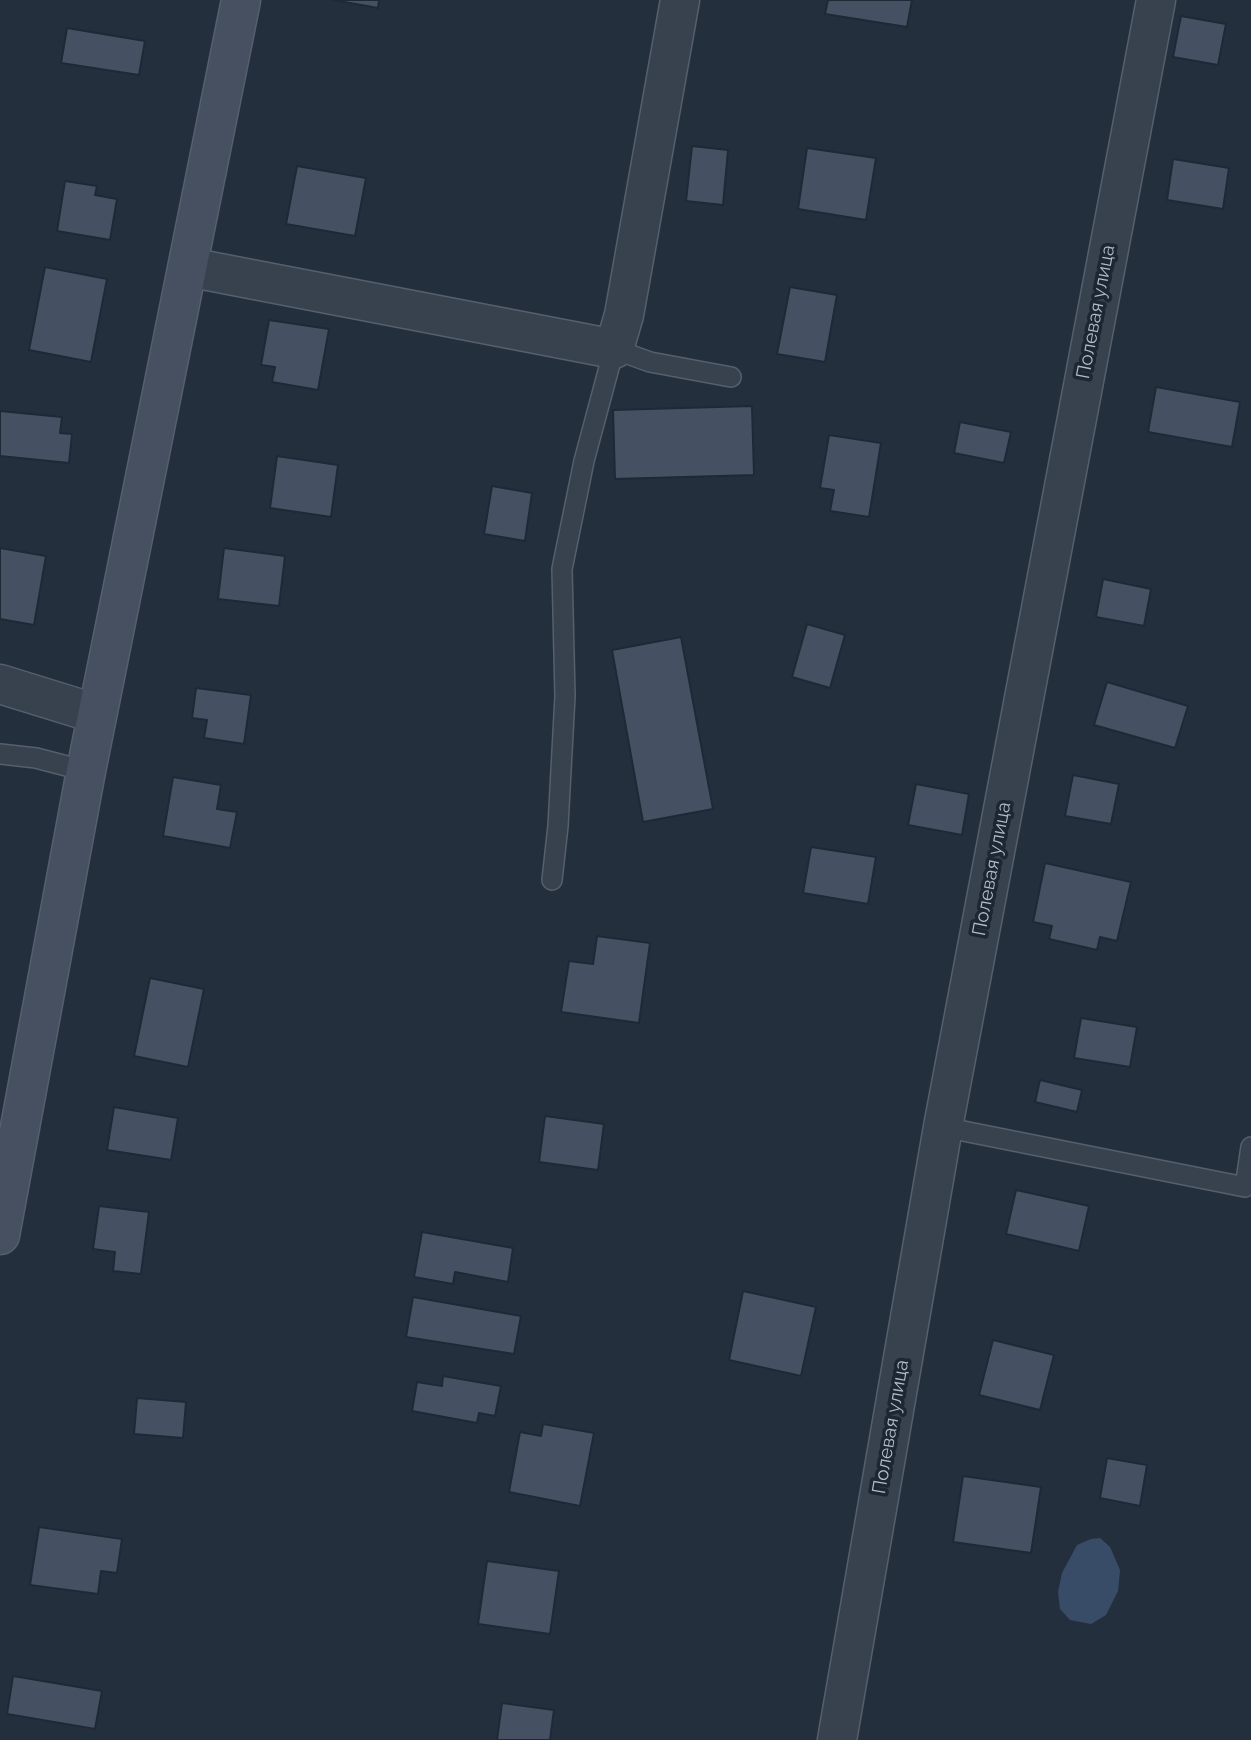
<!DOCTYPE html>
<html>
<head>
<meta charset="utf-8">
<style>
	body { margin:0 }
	canvas { display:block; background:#242f3e }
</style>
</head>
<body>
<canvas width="1251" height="1740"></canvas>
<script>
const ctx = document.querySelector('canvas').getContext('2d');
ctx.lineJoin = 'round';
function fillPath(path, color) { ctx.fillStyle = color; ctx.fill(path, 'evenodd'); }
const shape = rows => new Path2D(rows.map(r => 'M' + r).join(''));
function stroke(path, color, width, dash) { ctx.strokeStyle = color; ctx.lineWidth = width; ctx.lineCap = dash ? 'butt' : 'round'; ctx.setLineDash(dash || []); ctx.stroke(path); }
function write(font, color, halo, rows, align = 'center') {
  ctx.font = font + ' Raleway,sans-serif'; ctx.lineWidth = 7; ctx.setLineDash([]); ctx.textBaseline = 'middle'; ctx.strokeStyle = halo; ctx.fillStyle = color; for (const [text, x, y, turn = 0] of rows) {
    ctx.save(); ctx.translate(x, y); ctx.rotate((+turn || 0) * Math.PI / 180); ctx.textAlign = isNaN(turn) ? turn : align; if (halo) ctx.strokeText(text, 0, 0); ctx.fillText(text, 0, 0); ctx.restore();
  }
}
fillPath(shape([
	[1100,1538,1110,1547,1120,1570,1118,1591,1106,1615,1091,1624,1070,1620,1060,1609,1058,1592,1062,1573,1077,1545,1091,1539]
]), '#394c67');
const building = shape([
	[333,0,379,0,378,8,333,0],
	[828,0,912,0,907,27,825,14,828,0],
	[1181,16,1226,24,1218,65,1173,57,1181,16],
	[67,28,145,41,139,75,61,63,67,28],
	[692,146,728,150,723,205,686,201,692,146],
	[807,148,876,158,866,220,798,209,807,148],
	[1173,159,1229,168,1223,209,1167,200,1173,159],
	[297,166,366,178,355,236,286,224,297,166],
	[65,181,97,186,95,195,117,199,110,240,57,231,65,181],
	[45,267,107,279,91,362,29,350,45,267],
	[790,287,837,295,825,362,777,354,790,287],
	[269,320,329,329,318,390,272,382,275,367,261,365,269,320],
	[1156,387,1240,402,1232,447,1148,432,1156,387],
	[752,406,754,475,615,479,613,410,752,406],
	[0,411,62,417,60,433,72,434,69,463,0,456,0,411],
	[960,422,1011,432,1004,463,954,453,960,422],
	[829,435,881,443,869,517,830,511,834,490,820,488,829,435],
	[277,456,338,465,331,517,270,508,277,456],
	[492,486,532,493,525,541,484,534,492,486],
	[0,548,46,556,34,625,0,619,0,548],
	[224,548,285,556,279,606,218,599,224,548],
	[1103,579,1151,589,1144,626,1096,617,1103,579],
	[807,624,845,635,830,688,792,677,807,624],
	[681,637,713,809,643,822,612,650,681,637],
	[1107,682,1188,706,1175,748,1094,725,1107,682],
	[196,688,251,695,244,744,204,738,207,720,192,718,196,688],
	[1073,775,1119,784,1111,824,1065,816,1073,775],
	[173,777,221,785,217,809,237,812,230,848,163,836,173,777],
	[916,784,969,794,962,835,908,825,916,784],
	[811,847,876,857,868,904,803,893,811,847],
	[1045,863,1131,882,1117,941,1100,937,1097,950,1049,939,1052,926,1033,922,1045,863],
	[597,936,650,943,639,1023,561,1012,569,961,593,964,597,936],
	[150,978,204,989,188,1067,134,1056,150,978],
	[1081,1018,1137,1027,1130,1067,1074,1058,1081,1018],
	[1040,1080,1082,1090,1077,1112,1035,1102,1040,1080],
	[114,1107,178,1118,171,1160,107,1150,114,1107],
	[545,1116,604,1124,598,1170,539,1162,545,1116],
	[1016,1190,1089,1206,1079,1251,1006,1234,1016,1190],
	[99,1206,149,1212,141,1274,113,1271,115,1252,93,1249,99,1206],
	[422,1232,513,1248,508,1282,455,1272,453,1284,414,1277,422,1232],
	[743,1291,816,1307,801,1376,729,1360,743,1291],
	[413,1297,521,1316,514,1354,406,1337,413,1297],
	[993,1340,1054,1355,1040,1410,979,1395,993,1340],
	[443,1376,501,1386,495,1416,479,1413,477,1423,412,1411,417,1382,442,1386,443,1376],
	[137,1398,186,1402,183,1438,134,1434,137,1398],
	[543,1424,594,1433,580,1506,509,1492,520,1432,541,1436,543,1424],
	[1107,1458,1147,1465,1140,1506,1100,1498,1107,1458],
	[963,1476,1041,1487,1031,1553,953,1542,963,1476],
	[39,1527,122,1539,117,1573,101,1571,98,1594,30,1585,39,1527],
	[487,1561,559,1571,550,1634,478,1624,487,1561],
	[13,1676,102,1691,95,1729,7,1714,13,1676],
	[502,1703,554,1710,550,1740,497,1740,502,1703]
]);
fillPath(building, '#455162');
stroke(building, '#1f2835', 2);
const lane = shape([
	[0,754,36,758,86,771],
	[552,880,558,826,565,696,562,569,584,461,614,349,650,362,731,377],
	[943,1127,1245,1187,1251,1147]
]);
const street = shape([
	[188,267,614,349,624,315,680,0],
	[0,684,97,714],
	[837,1740,943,1127,1156,0]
]);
const secondary = shape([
	[0,1235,86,771,241,0]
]);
stroke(lane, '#565f6c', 22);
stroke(street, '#565f6c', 41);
stroke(secondary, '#565f6c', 41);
stroke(lane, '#38414e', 19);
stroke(street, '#38414e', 38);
stroke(secondary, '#465061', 38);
write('19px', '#b4bcc9', '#1d2633', [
	["Полевая улица",1096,312,-79],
	["Полевая улица",992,869,-79],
	["Полевая улица",891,1427,-80]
]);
</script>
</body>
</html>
